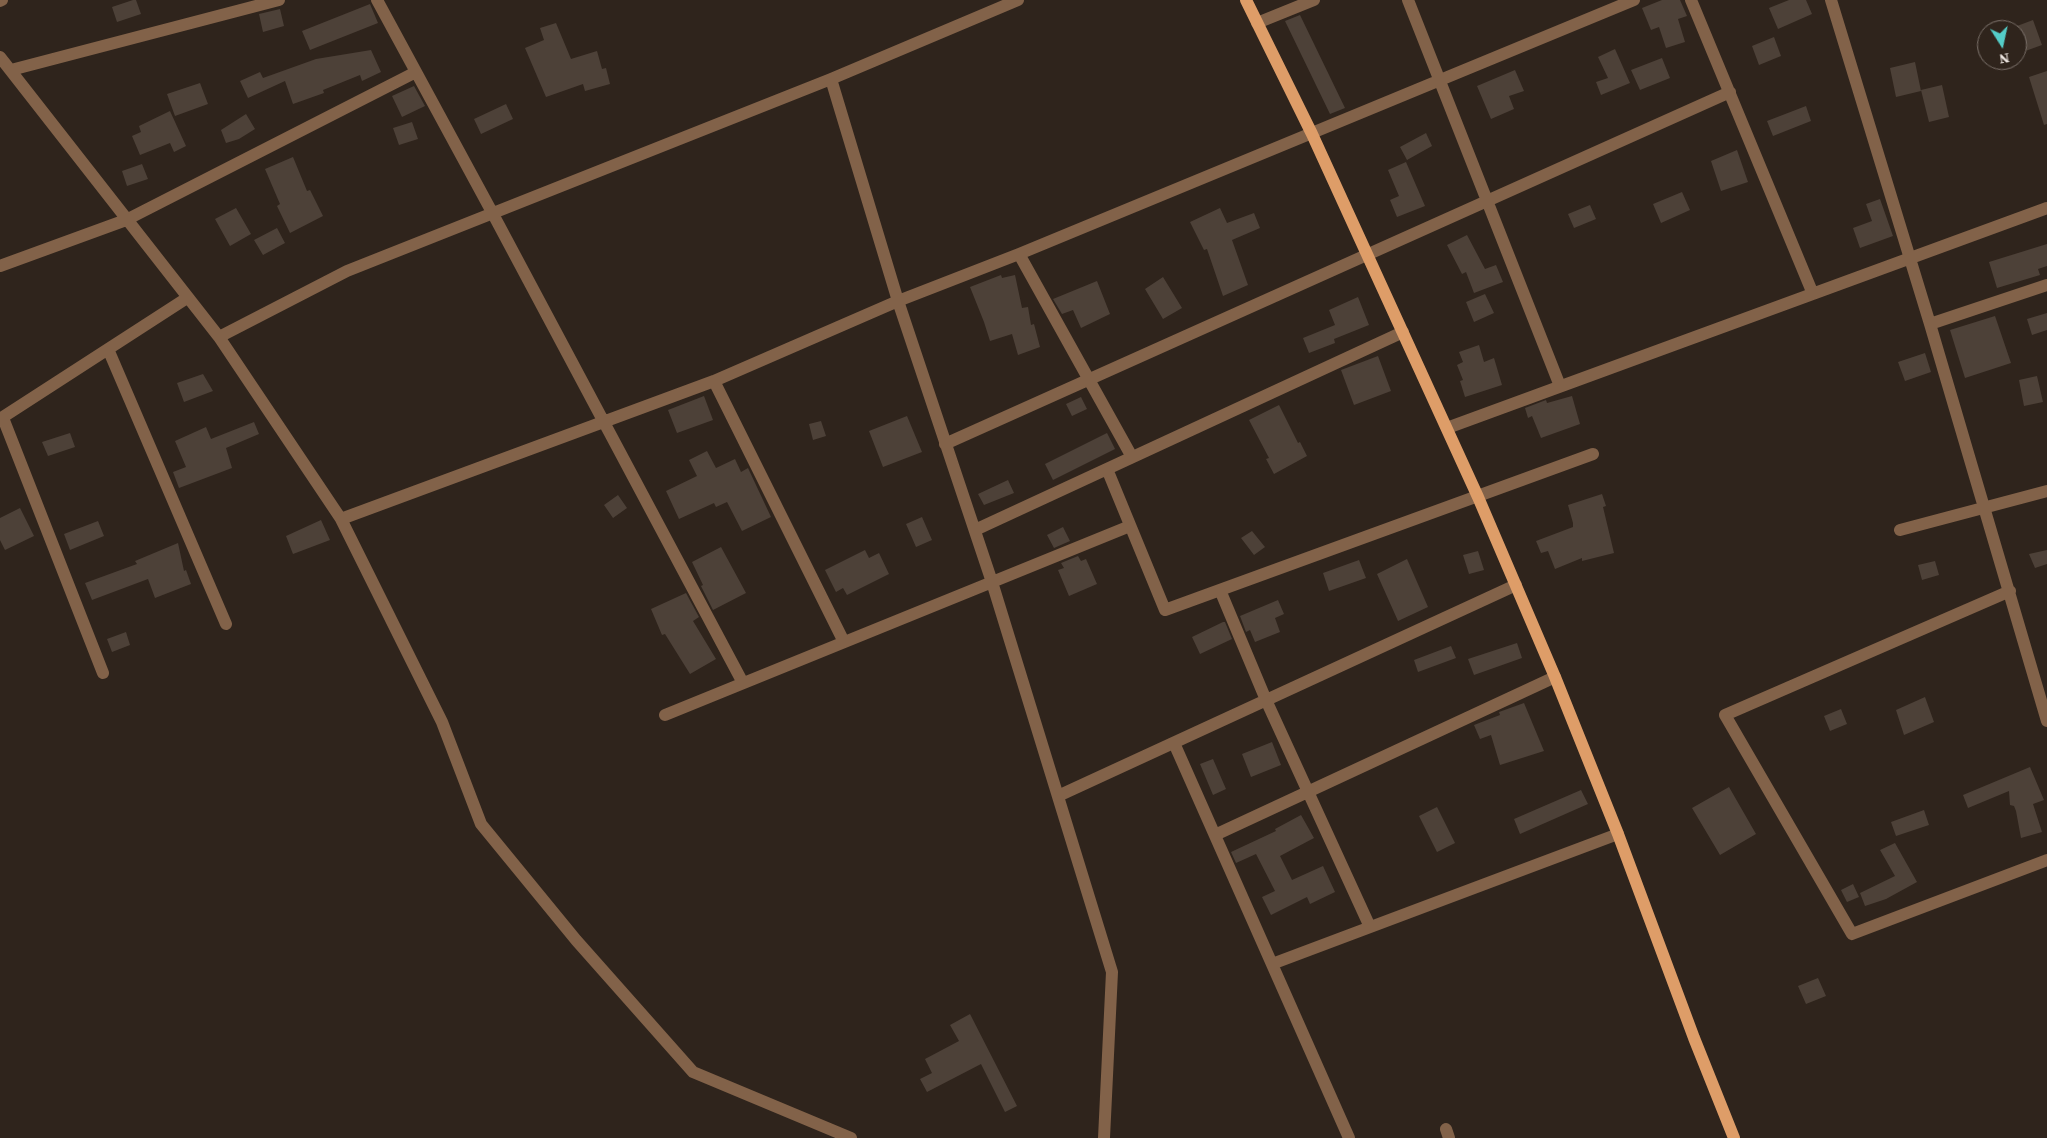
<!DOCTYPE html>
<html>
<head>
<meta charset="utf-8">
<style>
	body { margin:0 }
	#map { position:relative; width:2047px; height:1138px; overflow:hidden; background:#2f241c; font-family:"Source Serif 4",serif }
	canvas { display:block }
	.north { position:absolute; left:1977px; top:20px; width:50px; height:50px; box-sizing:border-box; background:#2f241c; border:1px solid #7b716a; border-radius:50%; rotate:170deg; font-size:14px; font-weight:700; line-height:20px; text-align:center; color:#ece5e0 }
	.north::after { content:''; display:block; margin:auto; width:18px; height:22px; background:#54cdc8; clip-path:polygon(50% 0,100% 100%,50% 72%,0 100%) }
</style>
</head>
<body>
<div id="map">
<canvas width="2047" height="1138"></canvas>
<div class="north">N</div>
</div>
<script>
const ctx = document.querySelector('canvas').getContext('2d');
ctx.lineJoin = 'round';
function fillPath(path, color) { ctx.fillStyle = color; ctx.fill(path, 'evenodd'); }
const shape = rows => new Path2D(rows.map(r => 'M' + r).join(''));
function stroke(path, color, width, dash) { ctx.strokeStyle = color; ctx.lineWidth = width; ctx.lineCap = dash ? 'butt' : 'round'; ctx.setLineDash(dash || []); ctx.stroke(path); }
fillPath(shape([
	[133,0,136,0,141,14,117,22,112,7],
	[1662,0,1680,0,1687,16,1678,19,1685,42,1666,48,1659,27,1651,30,1642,8],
	[1789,0,1806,0,1812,14,1778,29,1769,8],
	[370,4,378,23,310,50,302,31],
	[280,9,284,26,263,32,259,14],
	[1300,15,1345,108,1330,114,1285,21],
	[2033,20,2042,45,2017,54,2017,26],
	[556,23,571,59,597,51,602,69,606,68,610,84,585,91,583,84,546,97,525,48,544,40,540,28],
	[1774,37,1781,56,1759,65,1752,46],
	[1615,49,1630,83,1601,95,1596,82,1608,78,1598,57],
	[371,50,381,72,362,81,360,75,323,90,324,93,293,104,285,81,248,98,240,81,260,72,263,78,316,59],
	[1662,58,1670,78,1640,90,1631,70],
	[1915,62,1921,91,1896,97,1890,68],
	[1515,70,1524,91,1509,96,1514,109,1491,119,1477,86],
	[2047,71,2047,124,2044,125,2029,77],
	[200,83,208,104,175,116,167,94],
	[1942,85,1949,117,1929,122,1921,90],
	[414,86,425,106,402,117,392,96],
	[506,104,513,119,481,134,474,119],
	[1806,106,1811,121,1773,136,1767,121],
	[170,111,186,146,174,152,170,143,140,155,132,136,141,132,139,126],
	[246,114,255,129,239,139,226,143,221,130],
	[412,122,418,139,399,145,393,128],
	[1426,133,1432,146,1407,160,1400,147],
	[1737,150,1748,182,1721,191,1711,161],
	[293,157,307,191,310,190,323,216,290,233,277,206,280,204,265,169],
	[1406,162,1425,206,1397,217,1390,200,1399,196,1388,170],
	[142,164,148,179,127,186,122,171],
	[1682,192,1690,210,1661,223,1653,204],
	[1880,199,1893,236,1860,248,1853,228,1872,221,1866,204],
	[1590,205,1596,219,1574,228,1568,214],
	[236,208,251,234,230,246,215,219],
	[1220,208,1227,223,1254,213,1260,228,1232,240,1248,285,1223,296,1207,249,1204,250,1190,222],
	[277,228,285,243,263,255,254,240],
	[1467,235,1485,269,1496,265,1503,282,1474,293,1466,272,1462,274,1447,245],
	[2047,244,2047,266,2038,269,2040,275,1997,288,1989,262],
	[1001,275,1002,278,1015,275,1022,308,1028,307,1031,325,1034,324,1040,347,1018,355,1012,334,990,341,984,322,970,287],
	[1163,277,1182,308,1163,319,1145,289],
	[1097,281,1110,314,1081,328,1073,310,1062,314,1053,299],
	[1485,294,1494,313,1474,322,1466,302],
	[1358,297,1369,325,1334,339,1335,343,1309,353,1303,338,1335,325,1329,310],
	[2047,313,2047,330,2032,335,2027,319],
	[1995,316,2011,363,1965,378,1950,330],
	[1479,345,1484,362,1494,358,1502,385,1465,397,1460,381,1463,380,1457,365,1463,362,1459,352],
	[1925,353,1931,372,1905,381,1898,362],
	[1378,356,1391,391,1354,405,1341,370],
	[203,374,213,391,184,402,177,383],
	[2037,376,2043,402,2024,406,2019,380],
	[704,396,713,420,677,433,668,410],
	[1572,396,1580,424,1541,438,1532,416,1528,418,1525,408,1546,400,1547,403],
	[1081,397,1087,409,1072,416,1066,404],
	[1279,405,1298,443,1300,442,1307,456,1274,474,1266,459,1269,458,1249,420],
	[907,416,922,452,883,467,869,431],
	[821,421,826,436,813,440,809,424],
	[254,422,259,434,226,448,232,468,179,488,173,472,186,467,175,441,206,427,211,439],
	[70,433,75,447,48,456,42,442],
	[1107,433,1115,449,1053,480,1045,464],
	[707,451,716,468,735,459,741,472,748,468,771,517,742,531,727,502,716,507,714,503,679,519,666,491,697,476,689,460],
	[1008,480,1014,493,984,505,978,494],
	[1602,494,1606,506,1603,507,1614,553,1582,561,1582,558,1555,569,1548,551,1541,553,1536,541,1573,527,1573,523,1568,505],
	[618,495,627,508,613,518,604,505],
	[20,508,34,536,5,550,0,540,0,518],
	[922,517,932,540,916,547,906,524],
	[321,520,330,540,293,554,286,536],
	[98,521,104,536,70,550,64,534],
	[1063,527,1070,541,1054,548,1047,535],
	[1252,531,1265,547,1254,555,1241,538],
	[178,543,184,571,186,570,191,584,155,598,148,579,92,600,85,583,137,564,135,561],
	[721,547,746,593,713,610,701,586,703,585,692,562],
	[865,550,869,558,879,553,889,574,847,595,843,588,836,592,825,570],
	[2047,550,2047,564,2035,568,2029,554],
	[1478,551,1484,570,1469,574,1463,555],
	[1078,556,1081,561,1086,559,1097,584,1069,596,1058,570,1064,568,1061,563],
	[1407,559,1428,607,1398,621,1377,574],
	[1359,560,1366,578,1329,591,1323,573],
	[1935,561,1939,575,1922,580,1918,565],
	[686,593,699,617,693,621,716,659,690,674,665,634,662,635,651,609],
	[1278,600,1284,614,1275,618,1280,632,1255,642,1250,630,1246,632,1240,616],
	[1223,622,1225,622,1232,639,1200,654,1192,637],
	[126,632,130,645,112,652,107,639],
	[1517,643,1522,658,1474,675,1468,659],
	[1451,646,1456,658,1418,672,1414,660],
	[1925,697,1934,722,1904,735,1896,710],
	[1524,703,1544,751,1500,765,1491,735,1480,739,1474,725,1500,715,1499,712],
	[1841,709,1847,724,1830,731,1824,716],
	[1272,742,1281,765,1251,777,1242,754],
	[1213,759,1226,789,1213,795,1200,764],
	[2030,767,2044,800,2033,804,2042,832,2021,838,2016,811,2014,806,2010,805,2009,791,1968,808,1963,795],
	[1729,787,1756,834,1720,855,1692,808],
	[1581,790,1588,804,1520,834,1514,819],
	[1437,807,1455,843,1437,852,1419,816],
	[1924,810,1929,825,1896,836,1891,822],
	[1301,815,1314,838,1280,856,1292,880,1323,866,1335,892,1310,904,1307,897,1271,915,1262,897,1275,891,1256,854,1236,863,1231,852,1276,831,1275,829],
	[1895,843,1917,882,1886,899,1865,906,1860,893,1895,876,1880,850],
	[1853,884,1859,897,1847,902,1841,890],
	[1818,978,1826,996,1806,1004,1798,986],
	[970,1014,1017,1106,1005,1112,981,1064,927,1092,920,1079,932,1073,925,1059,959,1041,950,1025]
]), '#4d4138');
stroke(shape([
	[377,0,493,214,743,683],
	[1408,0,1560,386],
	[1691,0,1813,294],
	[1831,0,1930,324,2047,721],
	[0,1,2,0],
	[1257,23,1314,0],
	[0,57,219,337,341,519,442,722,481,824,576,940,693,1072,851,1138],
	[11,70,279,0],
	[831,79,898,301,992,582,1112,972,1104,1138],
	[1019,254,1132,457],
	[0,266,126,220,416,72],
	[1930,324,2047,285],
	[219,337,347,271,831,79,1018,0],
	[108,349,226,624],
	[714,381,844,642],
	[3,418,103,673],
	[0,419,187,298],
	[1447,428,2047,208],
	[945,444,1730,92],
	[1107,469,1165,610,1593,454],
	[341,519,714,381,898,301,1019,254,1634,0],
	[975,530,1403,332],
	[1900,530,2047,491],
	[1220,590,1266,700,1370,927],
	[2010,591,1725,715,1852,934,2047,860],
	[665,715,1130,526],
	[1174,743,1349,1138],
	[1058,796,1516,585],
	[1215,835,1555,677],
	[1272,964,1618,834],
	[1446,1129,1449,1138]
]), '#826249', 12);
stroke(shape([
	[1246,0,1312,134,1478,497,1555,677,1618,834,1694,1038,1734,1138]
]), '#de9d68', 12);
</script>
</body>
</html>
